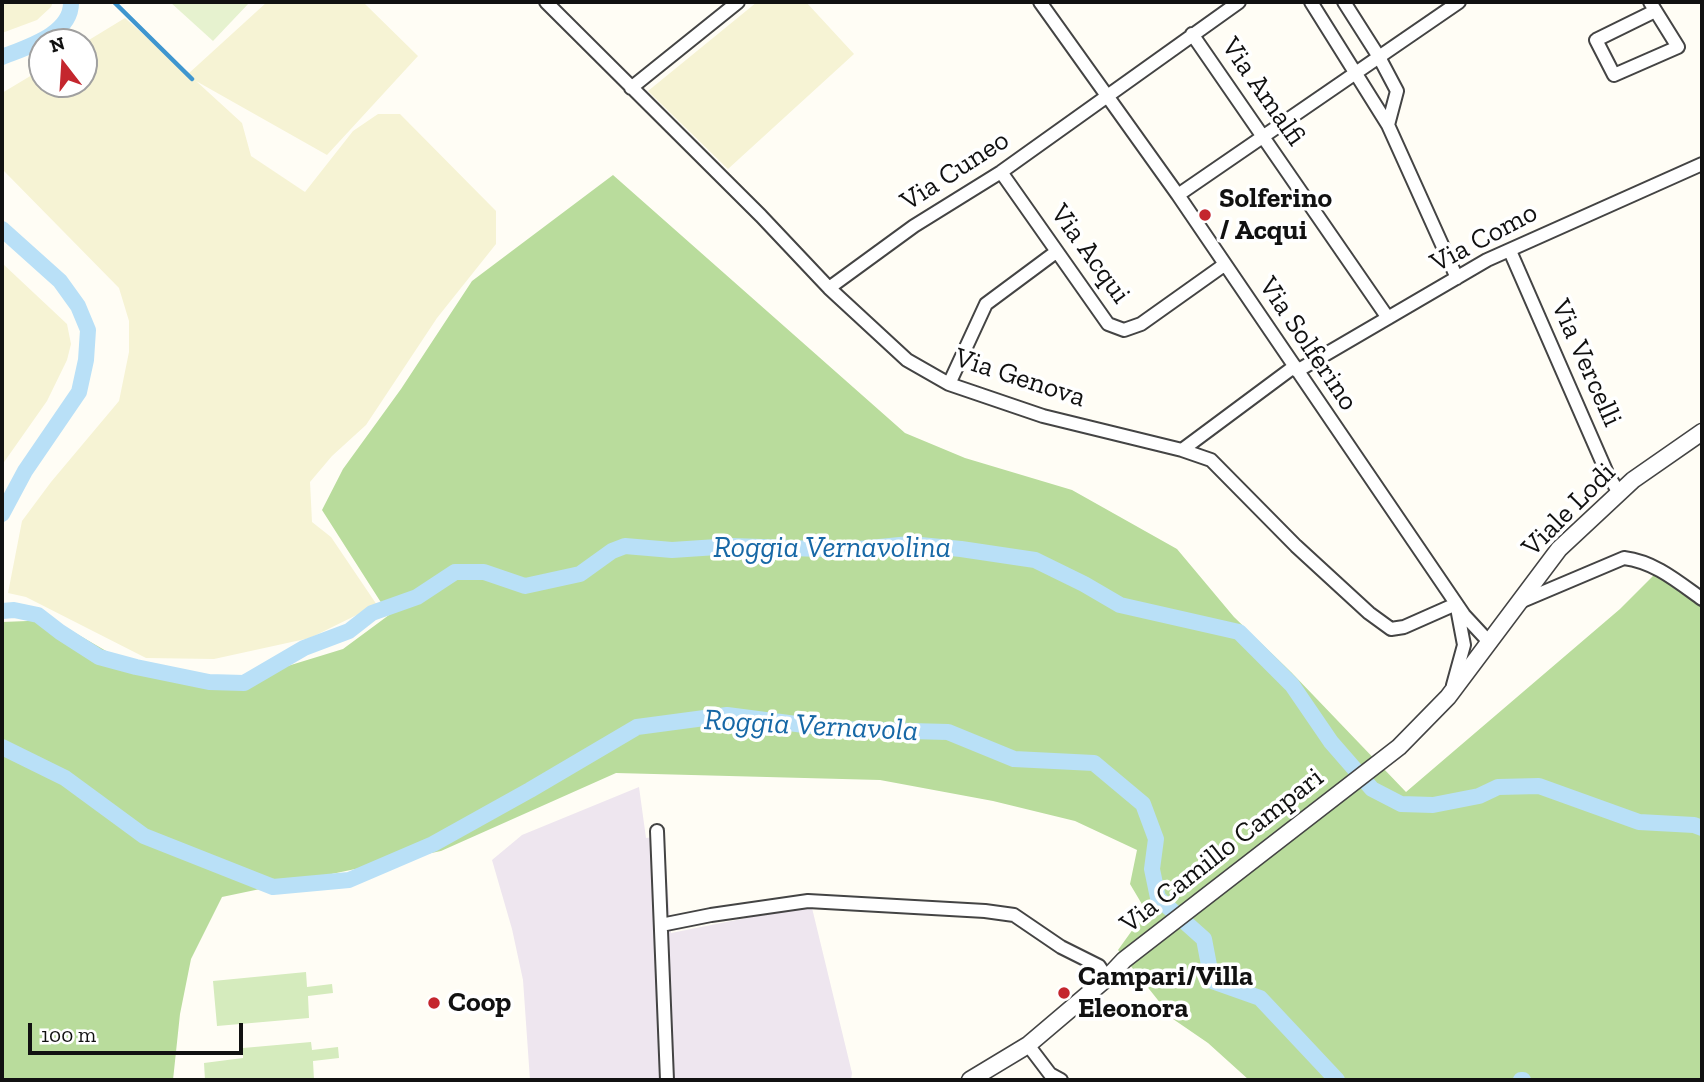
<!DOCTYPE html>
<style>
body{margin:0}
#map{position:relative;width:1704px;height:1082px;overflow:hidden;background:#fffdf5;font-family:"Zilla Slab",serif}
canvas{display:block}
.frame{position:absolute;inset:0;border:4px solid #111;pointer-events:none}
.north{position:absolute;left:28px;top:28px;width:70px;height:70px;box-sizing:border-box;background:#fff;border:2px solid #a0a0a0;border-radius:50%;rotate:343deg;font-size:19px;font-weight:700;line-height:28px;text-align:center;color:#111}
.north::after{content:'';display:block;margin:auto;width:24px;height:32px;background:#c4262e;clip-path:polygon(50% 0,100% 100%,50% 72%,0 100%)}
.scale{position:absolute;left:28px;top:1023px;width:215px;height:32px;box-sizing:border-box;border:4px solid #111;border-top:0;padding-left:9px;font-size:21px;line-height:24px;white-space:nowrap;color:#111;-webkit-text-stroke:5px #fff;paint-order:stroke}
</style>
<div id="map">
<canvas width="1704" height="1082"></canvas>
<div class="frame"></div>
<div class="north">N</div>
<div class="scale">100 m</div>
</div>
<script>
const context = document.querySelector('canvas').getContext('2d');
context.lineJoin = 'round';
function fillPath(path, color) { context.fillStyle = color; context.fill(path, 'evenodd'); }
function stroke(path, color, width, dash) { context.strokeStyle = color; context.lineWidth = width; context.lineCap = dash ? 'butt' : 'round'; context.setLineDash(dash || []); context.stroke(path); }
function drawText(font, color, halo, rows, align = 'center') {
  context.font = font + ' "Zilla Slab",serif'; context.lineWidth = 7; context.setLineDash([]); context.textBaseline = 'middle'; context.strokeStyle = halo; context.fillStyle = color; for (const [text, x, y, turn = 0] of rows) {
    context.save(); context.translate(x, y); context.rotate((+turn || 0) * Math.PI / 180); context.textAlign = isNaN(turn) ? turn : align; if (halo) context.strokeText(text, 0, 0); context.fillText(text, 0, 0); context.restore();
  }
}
fillPath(new Path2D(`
 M639,787L646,838L664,836L671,933L802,907L812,908L852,1073L851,1080H530L523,980L512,929L492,860L522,835Z`), '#eee6ef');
fillPath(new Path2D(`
 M2,2H53L51,7L37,20L2,33Z
 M267,2H363L418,56L327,155L196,81L242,123L251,156L305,192L353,131L378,114H400L496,211V244L437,318L366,425L332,456L310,482L312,522L331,537L377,605L310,638L214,659L146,658L26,597L8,593L22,521L51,482L119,401L129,352V321L119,288L2,169V93L42,69V84H84V43L125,18L188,74Z
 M757,2H806L854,54L728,169L648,91Z
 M2,263L67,324L71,344L67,360L47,401L2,465Z`), '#f6f3d4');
fillPath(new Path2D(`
 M306,972L307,987L332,984L333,993L308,996L309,1018L217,1026L213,981Z
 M311,1042L312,1050L338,1047L339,1058L313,1061L314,1080H205L204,1063L243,1058V1048Z`), '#d5ebbd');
fillPath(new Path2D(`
 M613,175L905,433L965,458L1072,490L1177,549L1234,617L1291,672L1406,792L1620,609L1657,572L1702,605V1080H1249L1208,1043L1173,1019L1118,950L1146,911L1130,884L1137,850L1075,821L993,801L880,780L616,773L441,851L222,897L191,959L180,1014L173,1080H2V622L53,620L125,662L242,680L343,649L389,615L322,510L343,469L401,389L472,281Z`), '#b9dc9c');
fillPath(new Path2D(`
 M170,2H250L213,41Z`), '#e6f2cf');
stroke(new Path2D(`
 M114,2L192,79`), '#3f96cf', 4.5);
stroke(new Path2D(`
 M2,57C27,47 72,34 71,2
 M2,229L60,281L78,306L88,330L86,360L79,392L25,471L2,514
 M2,611L14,610L38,615L60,632L99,657L136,667L209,682L244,683L304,648L349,631L372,613L417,597L455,572H484L525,586L580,574L612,551L625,546L672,550L732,546L849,550L910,544L961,549L1035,560L1084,584L1120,605L1239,632L1292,685L1331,742L1372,789L1401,804L1433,805L1479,796L1498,787L1539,786L1639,822L1694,825L1702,828
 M2,747L65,778L144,836L273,887L349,880L433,844L530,790L637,727L727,715L835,729L948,732L1014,759L1094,763L1143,804L1156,839L1152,869L1158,898L1204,939L1212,981L1260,998L1337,1080
 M1521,1080H1523`), '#b9e0f7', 16);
const minor = new Path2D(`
 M546,2L761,216L829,288L907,360L949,384L1043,416L1182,450L1211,460L1296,546L1369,613L1391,629L1404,627L1456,604
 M1040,2L1178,195L1464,615L1490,643
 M1311,2L1388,125L1457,278
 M1344,2L1379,57L1397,91L1388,125
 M1650,2L1678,47L1614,75L1596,40L1655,11
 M1192,34L1388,318
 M631,88L738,2
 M1001,172L1108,324L1124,330L1141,324L1224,265
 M1178,195L1459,2
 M1510,251L1607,473L1619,493
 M829,288L914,226L1001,172L1239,2
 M1297,371L1487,260L1702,164
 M949,384L986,304L1056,252
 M1182,450L1295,366
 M1520,602L1624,558C1655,562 1677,581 1702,599
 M1453,685L1464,645L1457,608
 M657,831L667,1080
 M661,925L711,915L808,901L985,911L1014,915L1061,947L1099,966L1107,978
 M1028,1045L1050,1074L1061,1080`);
const tertiary = new Path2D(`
 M970,1080L1028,1045L1107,978L1124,960L1399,747L1448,697L1559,549L1633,480L1702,432`);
stroke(minor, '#444', 16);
stroke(tertiary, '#444', 19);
stroke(minor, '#fff', 12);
stroke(tertiary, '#fff', 16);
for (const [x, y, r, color] of [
 [1205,215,7,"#c4262e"],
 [1064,993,7,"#c4262e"],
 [434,1003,7,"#c4262e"]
]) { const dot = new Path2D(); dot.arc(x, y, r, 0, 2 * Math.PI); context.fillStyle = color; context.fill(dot); stroke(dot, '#fff', 2.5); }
drawText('28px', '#111', '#fff', [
 ["Via Amalfi",1263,92,55],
 ["Via Cuneo",955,171,-33],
 ["Via Como",1484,238,-28],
 ["Via Acqui",1090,254,54],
 ["Via Solferino",1308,344,56],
 ["Via Vercelli",1586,363,66],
 ["Via Genova",1020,378,18],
 ["Viale Lodi",1569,510,-45],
 ["Via Camillo Campari",1222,851,-38]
]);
drawText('bold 28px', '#111', '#fff', [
 ["Solferino",1219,199],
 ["/ Acqui",1219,231],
 ["Campari/Villa",1078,977],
 ["Eleonora",1078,1009],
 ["Coop",448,1003]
], 'left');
drawText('italic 30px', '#1768a6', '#fff', [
 ["Roggia Vernavolina",832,548],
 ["Roggia Vernavola",811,726,3]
]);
</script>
